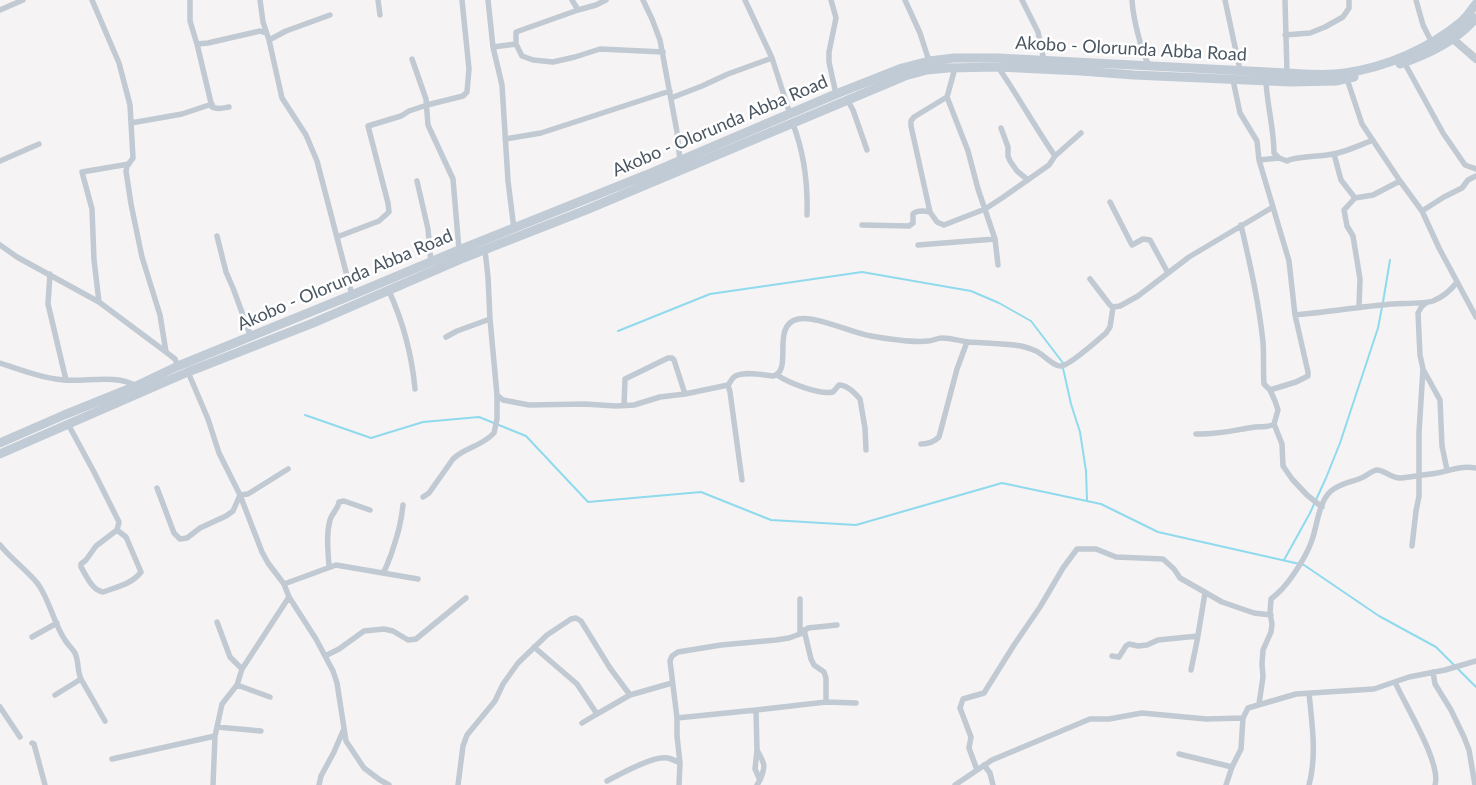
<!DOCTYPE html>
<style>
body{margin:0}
canvas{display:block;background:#f5f3f3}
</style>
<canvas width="1476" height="785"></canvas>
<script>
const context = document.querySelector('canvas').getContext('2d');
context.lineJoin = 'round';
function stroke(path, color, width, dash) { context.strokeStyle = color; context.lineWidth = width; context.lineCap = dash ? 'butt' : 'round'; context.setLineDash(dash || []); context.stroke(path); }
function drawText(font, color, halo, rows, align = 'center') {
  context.font = font + ' Lato,sans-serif'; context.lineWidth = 5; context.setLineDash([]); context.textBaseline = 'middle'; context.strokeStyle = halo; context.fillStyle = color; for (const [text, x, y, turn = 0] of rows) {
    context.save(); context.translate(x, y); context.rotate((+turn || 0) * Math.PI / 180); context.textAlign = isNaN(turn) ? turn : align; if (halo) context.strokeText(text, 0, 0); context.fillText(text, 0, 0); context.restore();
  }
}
stroke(new Path2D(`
 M1383,302L1390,260
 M618,331L710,294L862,272L971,291L999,303L1031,321L1063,363
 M1063,368L1071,404L1080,432L1086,471L1087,500
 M305,415L371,438L423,422L479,417L526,436L588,502L701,492L771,520L856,525L1002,483L1101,504L1158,532L1304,565L1379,616L1436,647L1476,687
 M1284,560L1310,513L1326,478L1340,443L1378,328L1382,307`), '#90daee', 2);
stroke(new Path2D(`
 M92,0L119,63L130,105L133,158L127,166L126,171L131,204L142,257L160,315L166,352
 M190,0V21L197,44L212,107C218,110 223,108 229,107
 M260,0L263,22L269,40L282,98L306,135L317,161L352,295
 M378,0L380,15
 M488,0L493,47L502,85L508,181L514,229
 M572,0L578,10
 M606,0L596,5L578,10L516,32V44L522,56L533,60L553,62L575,57L600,49L663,52
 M643,0L652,19L660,40L677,132L680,161
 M745,0L772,58L790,114
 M831,0L836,18L829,52V62L836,94
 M905,0L920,33L929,61
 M1022,0L1038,32L1044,61
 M1132,0C1133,18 1141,50 1149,66
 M1225,0L1240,70
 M1285,0L1287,73
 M1416,0L1423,25L1432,43
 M0,10L23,0
 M1285,35L1310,33L1325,27L1343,17L1349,8V0
 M269,40L286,31L330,15
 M197,44L208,43L260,31L266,33
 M493,47L516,44
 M412,59L426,99L428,125L453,179L459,250
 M1404,62L1443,133L1465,165L1476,169
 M998,67C1018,96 1035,127 1055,156
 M955,68L947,97L968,151L978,189L995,239L998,265
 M1347,79L1362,124L1400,181L1422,211L1439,248L1476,317
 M1233,80L1240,113L1257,141L1259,160L1289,261L1295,315L1308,372V376L1296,382L1270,390
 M1266,81C1267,106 1274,128 1274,153L1279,158L1287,161C1296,156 1320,157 1333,154C1346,152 1360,145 1373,140
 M671,98L702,86L728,74L772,58
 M848,101L853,110L867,150
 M131,123L182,114L212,104
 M793,124C804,153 808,184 807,215
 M1001,128L1008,147V156L1010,161L1017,171L1028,180
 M505,139L541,133L670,91
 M1334,154L1341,180L1355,198
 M1259,160L1279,158
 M0,161L39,144
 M417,181L428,229L431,263
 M1110,202L1132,245L1143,239L1150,240L1168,273
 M1422,211L1444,197L1462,188L1468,180L1476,176
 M930,212L911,126V121L914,117L947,97
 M862,225L909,226L913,223V214C917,210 925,211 930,212L937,222L944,225L985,209L1002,198L1049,165L1055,156L1081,133
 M1241,225C1250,264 1259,303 1263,342C1264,356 1263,370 1264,384L1270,390L1275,401L1278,410L1274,424L1282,444L1283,466L1292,479L1307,495L1322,507
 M217,236L226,272L233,288L251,337
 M337,237L379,221L389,212L388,203L368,126L401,116L409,111L427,105L463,96L467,92L469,69L462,0
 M0,245L17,257L99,302L166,352L175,359L178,366
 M918,245L995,239
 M485,250L488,277L490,319L497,395L503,400L529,405L584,404L616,406L634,405L660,397L685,394L728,385C730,383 731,380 733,378C740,370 763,375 773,376C794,371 770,325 798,319C815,315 852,333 871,336C888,339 911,343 928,341C933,341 937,338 942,338C951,338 960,341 969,342C986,343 1004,343 1021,346C1026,347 1031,349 1036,351C1043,354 1054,367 1061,366C1069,366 1099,339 1106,333L1110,327L1113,307
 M50,274L48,304L66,380
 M1090,279L1110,305L1113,307L1120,306L1138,296L1189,257L1273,207
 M389,291C403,322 412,356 415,389
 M99,302L94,260L92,209L82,172L129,164
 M1359,307L1360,279L1353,236L1347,226L1344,210L1355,198L1373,195L1400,181
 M1295,315C1327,312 1359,307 1391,304C1402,303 1424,304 1433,301C1443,297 1451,290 1457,282
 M446,337L457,331L490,319
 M0,363C21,370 42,378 64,380C87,382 116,374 136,386
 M1424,371L1440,400L1442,446L1447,470
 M188,372L208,419L219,453L240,495L262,552L268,563L284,584L289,597L316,639L333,671L337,683L346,741L364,768L380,780L389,785
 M777,375C789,383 819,395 833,392L839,385C847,385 855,393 860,399L865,428L866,450
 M728,385L730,392L742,480
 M624,406L625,379L668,358H672L674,360L685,394
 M68,424L94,472L119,522L117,530L96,546L86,560L81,564V567C87,577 92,590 103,592C117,587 132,584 141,572L126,537L117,530
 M1196,434C1217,435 1235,430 1255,427C1262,426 1268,428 1274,424
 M921,444C928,444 934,442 939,437L957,369L967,342
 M157,488L174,533L180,539L187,538L200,528L226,516L233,511L240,495L248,494L288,469
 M423,497L429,493L453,459C465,447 481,447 494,433L497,419V395
 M0,545C11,559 27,570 38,584C50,601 54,624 65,640C68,645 72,648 75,653C79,661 77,671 81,679L55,695
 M1412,546L1416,511L1419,496V432L1423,369L1420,355L1418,313L1422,306L1426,303
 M329,566C328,551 326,535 330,520C332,513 338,509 339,502L344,501L370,510
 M383,573C387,567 388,561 391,555C397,536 401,525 403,505
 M284,584L336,565L418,579
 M217,622L230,657L242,669
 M804,630L811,659L814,665L824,672L826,678V702
 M800,634V599
 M32,637L57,623
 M534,647L577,684L597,714L582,723
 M325,656L339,649L364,631L384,629L393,631L408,640L416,639L466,598
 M1112,656L1119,657L1126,646L1129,644L1138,646L1147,645L1158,640L1198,636
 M1191,670L1197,641L1205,593
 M1433,672L1435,684L1451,710L1464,737L1469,750L1475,785
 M81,679L105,721
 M1395,682C1405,705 1442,764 1435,785
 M237,685L270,697
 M1309,693C1312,724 1317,755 1309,785
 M1259,704L1263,677L1262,664L1263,650L1271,632L1272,624L1270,613L1271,599C1275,596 1279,592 1282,589C1293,577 1307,555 1312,540C1317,526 1319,501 1331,491C1339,484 1350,482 1359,479C1365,477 1370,472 1376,470C1384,469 1391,479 1401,478C1411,477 1421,475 1431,474C1448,472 1458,465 1476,468
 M0,707L20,737
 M756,710L826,702L856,703
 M597,714L630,695L672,683
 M677,718L756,710L757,750L755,769L760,780L757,785
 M217,727L261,731
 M32,743L34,744L45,785
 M757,750C765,764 766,766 760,780
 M1179,754L1232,767
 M112,759L215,736
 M984,765L990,773L993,785
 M977,770L969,748L971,737L960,708L963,699L984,693L1014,645L1040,607L1063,568L1077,549H1096L1116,557L1163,559L1174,569L1180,578L1222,602L1254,613L1271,615
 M607,781C620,774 654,755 668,758C672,759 676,761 680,763
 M213,785L215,736L222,704L237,685L242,669L289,597
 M319,785L321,776L334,752L343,731
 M458,785L463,746L467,735L495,701L503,684L518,663L547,635L571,619L576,618L581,621L610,668L630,695
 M679,785L680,763L677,736V718L670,661L672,656L678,652L721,645L776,640L789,638L800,634L808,628L837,625
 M955,785L992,760L1090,719H1109L1142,713L1206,719L1243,718
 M1226,785L1232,767L1241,749L1243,718L1248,708L1296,694L1374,689L1409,677L1445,670L1476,661`), '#c1cad2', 5.5);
stroke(new Path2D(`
 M1453,39L1476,59`), '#c1cad2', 8);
stroke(new Path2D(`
 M1400,64C1429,54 1456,41 1476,18
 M0,443L64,415L136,386L178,366L352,295L459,250L651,173L836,94L902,68L929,61L954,58H998L1287,73C1306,74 1326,76 1345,73C1387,67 1428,49 1461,22C1467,17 1471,10 1476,4
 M0,454L188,372L313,323L461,259L586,210L905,76L927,70L948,68L998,67L1081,71L1134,75L1291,82L1336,81L1354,77`), '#c1cbd6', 9);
drawText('18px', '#4a5661', '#fff', [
 ["Akobo - Olorunda Abba Road",1131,49,3],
 ["Akobo - Olorunda Abba Road",720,126,-23],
 ["Akobo - Olorunda Abba Road",345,280,-23]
]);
</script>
